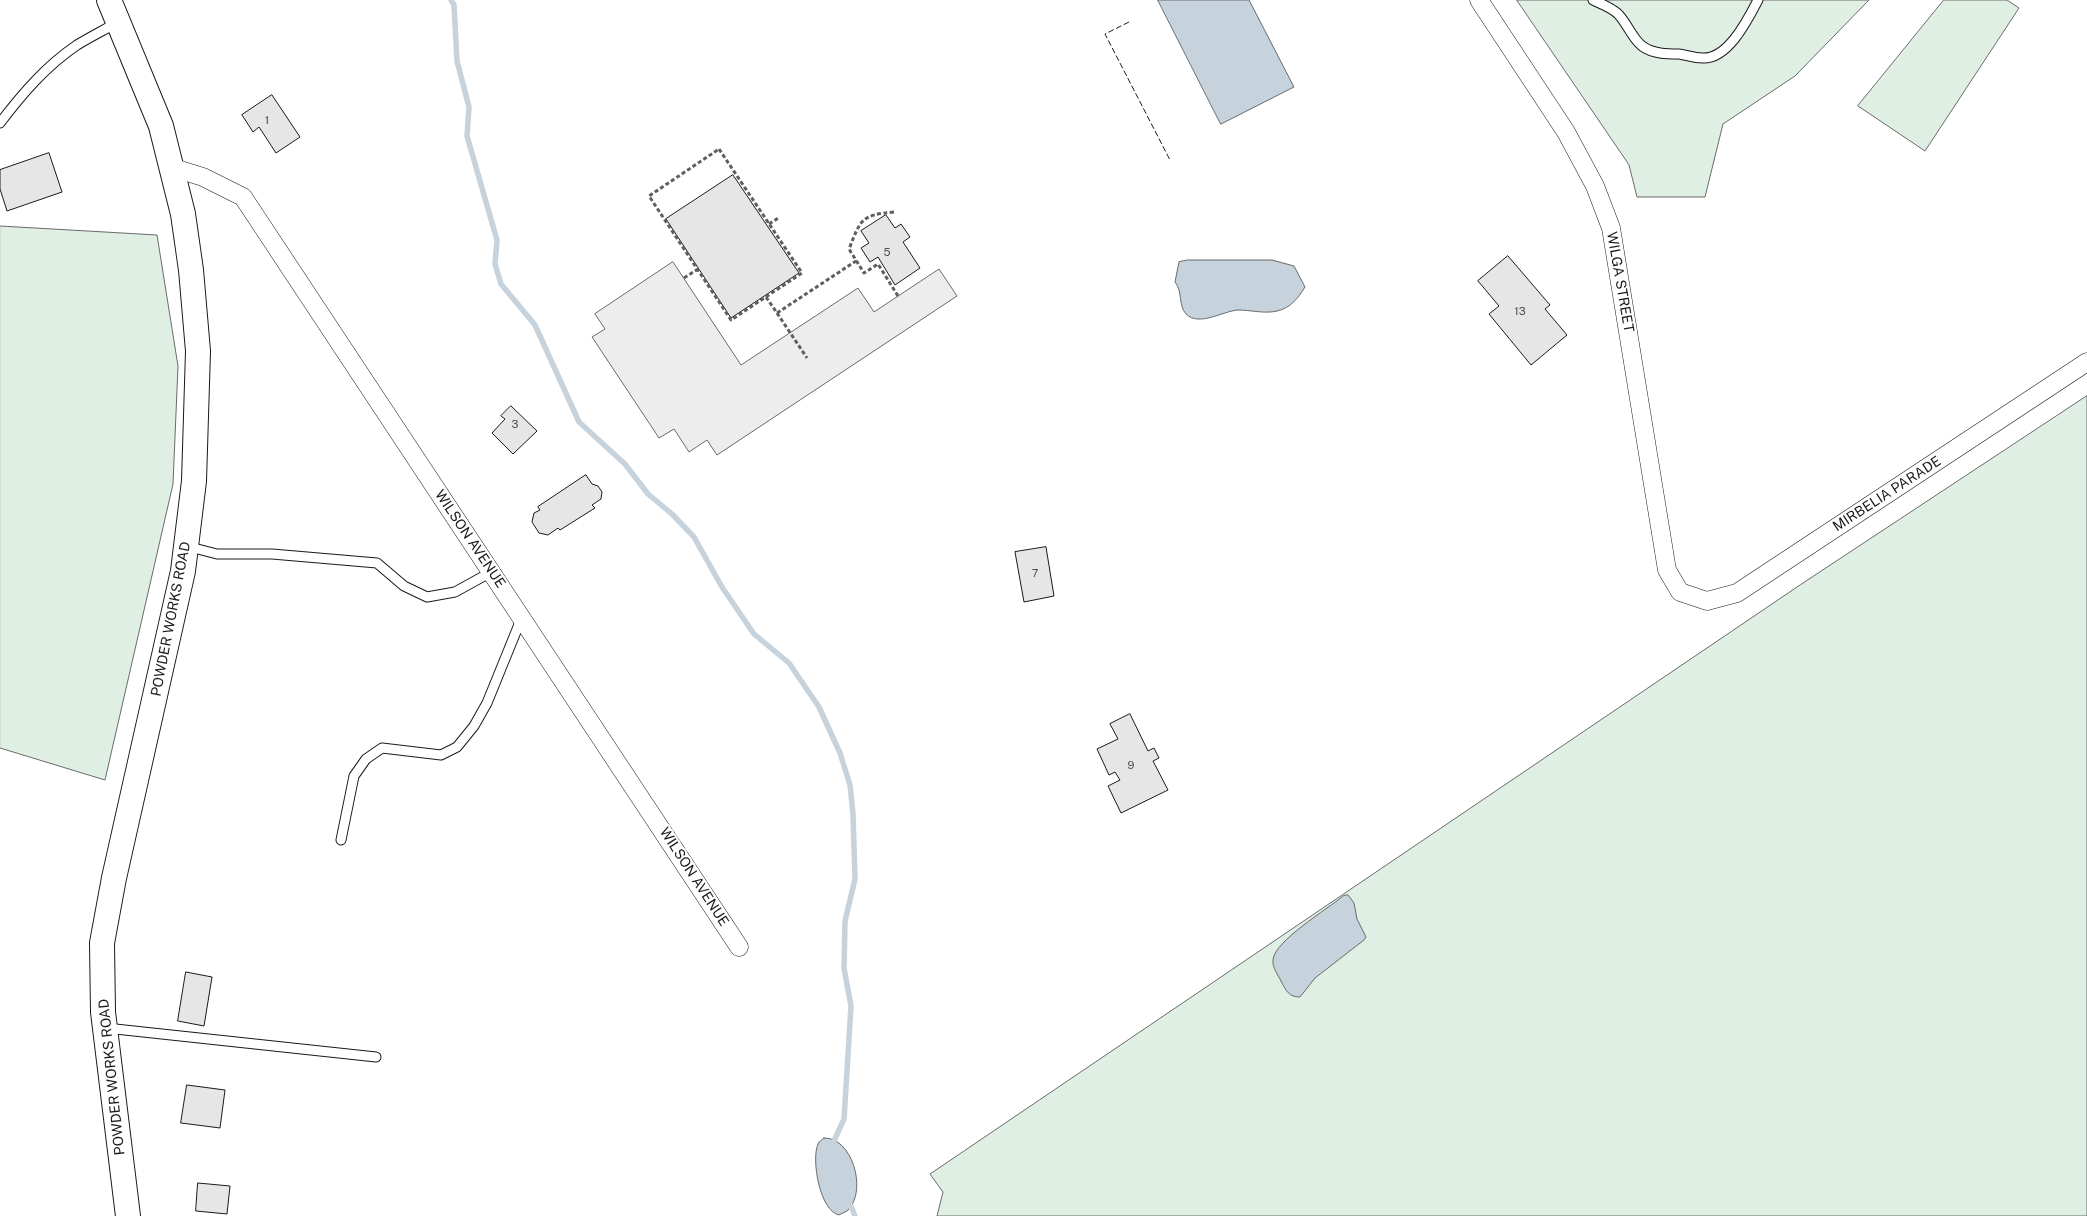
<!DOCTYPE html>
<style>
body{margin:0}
canvas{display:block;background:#fff}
</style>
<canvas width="2087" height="1216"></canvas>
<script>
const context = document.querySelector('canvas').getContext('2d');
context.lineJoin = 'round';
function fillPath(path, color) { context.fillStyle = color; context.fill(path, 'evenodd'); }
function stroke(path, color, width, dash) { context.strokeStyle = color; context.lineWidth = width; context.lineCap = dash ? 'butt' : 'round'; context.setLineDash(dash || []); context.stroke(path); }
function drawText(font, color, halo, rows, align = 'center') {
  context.font = font + ' "Public Sans",sans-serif'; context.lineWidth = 4; context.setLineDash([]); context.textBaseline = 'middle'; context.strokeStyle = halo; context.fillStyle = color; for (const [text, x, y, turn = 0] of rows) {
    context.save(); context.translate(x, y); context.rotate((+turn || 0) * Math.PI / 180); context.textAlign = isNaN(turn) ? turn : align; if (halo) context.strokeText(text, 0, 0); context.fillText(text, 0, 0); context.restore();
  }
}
const green = new Path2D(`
 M1517,0H1869L1795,76L1723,124L1705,197H1637L1629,165Z
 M1944,0H2007L2019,8L1925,151L1858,106Z
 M0,226L157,235L178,366L173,484L105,780L0,748Z
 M2087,396V1216H937L943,1192L930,1174L1800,585Z`);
fillPath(green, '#e0efe3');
stroke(green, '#6a6a6a', 1);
const parking = new Path2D(`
 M673,262L741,365L858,288L874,312L939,269L957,296L717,455L707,440L689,452L674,429L659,438L592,337L605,329L595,314Z`);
fillPath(parking, '#ededed');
stroke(parking, '#6a6a6a', 1);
const water = new Path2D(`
 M1158,0H1249L1294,87L1221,124Z
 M1188,260H1272L1294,266L1305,287C1298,298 1291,308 1277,311C1265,314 1250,310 1238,310C1223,311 1199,327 1186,314C1178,305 1183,292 1175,282L1179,262Z
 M1348,895L1354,903L1357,919L1366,937L1364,940L1315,978L1300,997C1289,997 1286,991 1281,981C1278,975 1272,967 1273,960C1274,941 1328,909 1343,896Z
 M824,1138C852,1137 867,1189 849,1209C847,1212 842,1213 839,1215C820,1211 811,1160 818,1144C819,1141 822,1140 824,1138Z`);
fillPath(water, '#c6d2dc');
stroke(water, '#6a6a6a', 1);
stroke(new Path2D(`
 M451,0L454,5L457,61L469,107L467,136L497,240L495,264L501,284L535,325L579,422L625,464L648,494L672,514L694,537L722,587L754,634L789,663L819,707L840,753L850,785L853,814L855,879L845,921L844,968L851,1006L844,1119L834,1141
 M851,1206L855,1216`), '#c6d2dc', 5.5);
const building = new Path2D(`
 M272,95L300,137L276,153L259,127L253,132L242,115Z
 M49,153L62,192L7,211L0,189V170Z
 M733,175L799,273L731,318L666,219Z
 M886,215L895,228L901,224L910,237L903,242L920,268L895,285L878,257L870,262L861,248L869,243L861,231Z
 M1508,256L1550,305L1545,309L1567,335L1531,365L1489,314L1499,306L1478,281Z
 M511,406L537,431L513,454L492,433L505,419L501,416Z
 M586,475L592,484L598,486L602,492L601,499L592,505L595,508L560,530L558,528L548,535L539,533L532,522L534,513L540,510L538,507Z
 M1046,547L1054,596L1024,602L1015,552Z
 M1130,714L1148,751L1154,748L1159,758L1153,761L1168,790L1121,813L1108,786L1120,780L1115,772L1109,775L1097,749L1118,739L1110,724Z
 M186,972L212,977L204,1026L178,1021Z
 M187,1085L225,1090L220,1128L181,1123Z
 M198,1183L230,1186L227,1214L196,1211Z`);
fillPath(building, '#e6e6e6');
stroke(building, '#1a1a1a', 1);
const lane = new Path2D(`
 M1593,0C1601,4 1613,8 1619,15C1628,25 1632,38 1642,46C1653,54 1667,54 1679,54C1687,55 1694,58 1702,58C1728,60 1748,19 1758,0
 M0,123C22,94 46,66 77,45C90,37 104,30 118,22
 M186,546L217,554H272L377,563L404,586L427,597L455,592L484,576L494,575
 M341,840L354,776L366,759L382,748L441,755L457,747L474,726L487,703L522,617
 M106,1028L376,1057`);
const street = new Path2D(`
 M1479,0L1566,132L1595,186L1611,228L1667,570L1680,592L1707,601L1737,593L2087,362
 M171,167L203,177L243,197L739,947`);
const secondary = new Path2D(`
 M109,0L161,126L183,214L191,270L198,351L194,481L183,571L114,878L102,943L103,1012L128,1216`);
stroke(lane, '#1a1a1a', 11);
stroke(street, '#1a1a1a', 19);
stroke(secondary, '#1a1a1a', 26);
stroke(new Path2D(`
 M719,149L802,273L731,320L649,196Z
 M894,212C861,215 861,219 849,249L864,273L878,264L898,296
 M769,224L780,217
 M684,278L698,269
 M766,297L777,313L856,261
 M777,313L807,358`), '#5f5f5f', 3, [4, 2.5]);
stroke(lane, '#fff', 9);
stroke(street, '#fff', 18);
stroke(secondary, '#fff', 24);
stroke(new Path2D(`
 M1129,22L1105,34L1170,160`), '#1a1a1a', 1, [6, 2.5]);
drawText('11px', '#4d4d4d', null, [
 ["1",267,121],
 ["5",887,253],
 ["13",1520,312],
 ["3",515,425],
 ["7",1035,574],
 ["9",1131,766]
]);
drawText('14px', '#1a1a1a', '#fff', [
 ["WILGA STREET",1620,282,80],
 ["MIRBELIA PARADE",1887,494,-33],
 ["WILSON AVENUE",470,539,56],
 ["POWDER WORKS ROAD",171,619,-79],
 ["WILSON AVENUE",694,877,57],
 ["POWDER WORKS ROAD",112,1077,-96]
]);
</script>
